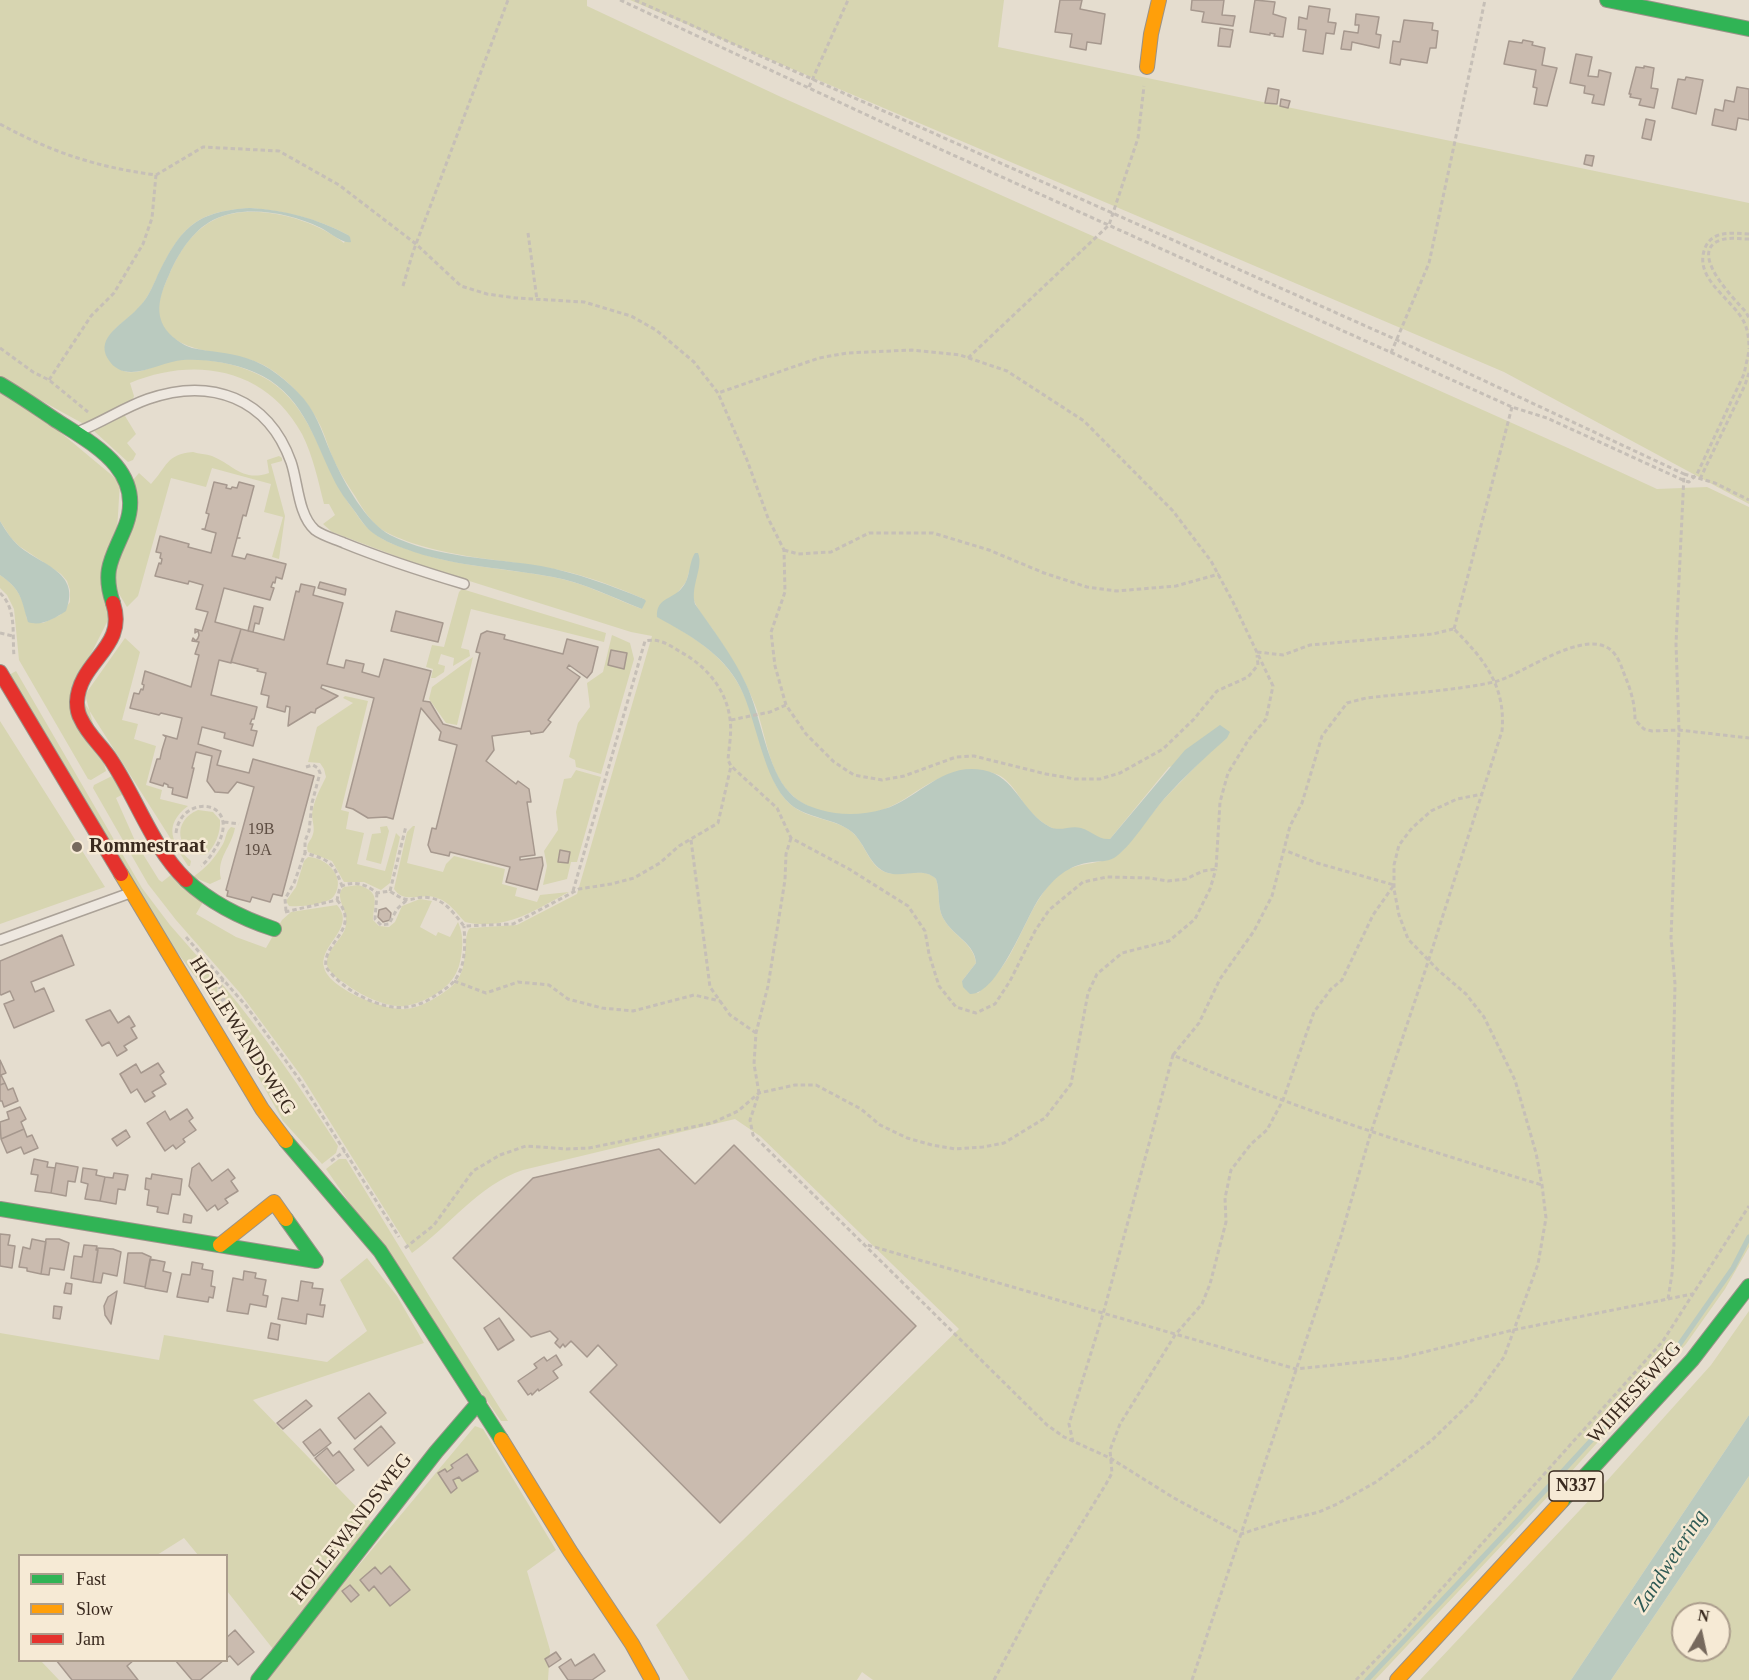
<!DOCTYPE html>
<style>
body{margin:0}
#map{position:relative;width:1749px;height:1680px;overflow:hidden;background:#e5ddcf;font-family:Georgia,serif}
canvas{display:block}
.legend{position:absolute;left:18px;top:1554px;width:210px;height:108px;box-sizing:border-box;background:#f6ead5;border:2px solid #ab9d8c;margin:0;padding:8px 10px;list-style:none;font-size:18px;color:#3a2a1f}
.legend li{display:flex;align-items:center;gap:12px;height:30px}
.legend b{width:30px;border:2px solid #ab9d8c}
.north{position:absolute;left:1671px;top:1602px;width:60px;height:60px;box-sizing:border-box;background:#f6ead5;border:2px solid #ab9d8c;border-radius:50%;rotate:9deg;font-size:16px;font-weight:700;line-height:24px;text-align:center;color:#3a2a1f}
.north::after{content:'';display:block;margin:auto;width:21px;height:27px;background:#76695d;clip-path:polygon(50% 0,100% 100%,50% 72%,0 100%)}
</style>
<div id="map">
<canvas width="1749" height="1680"></canvas>
<ul class="legend">
<li><b style="height:8px;background:#30b455"></b>Fast</li>
<li><b style="height:8px;background:#ff9f0a"></b>Slow</li>
<li><b style="height:8px;background:#e5322d"></b>Jam</li>
</ul>
<div class="north">N</div>
</div>
<script>
const context = document.querySelector('canvas').getContext('2d');
context.lineJoin = 'round';
function fillPath(path, color) { context.fillStyle = color; context.fill(path, 'evenodd'); }
function stroke(path, color, width, dash) { context.strokeStyle = color; context.lineWidth = width; context.lineCap = dash ? 'butt' : 'round'; context.setLineDash(dash || []); context.stroke(path); }
function drawText(font, color, halo, rows, align = 'center') {
  context.font = font + ' Georgia,serif'; context.lineWidth = 5; context.setLineDash([]); context.textBaseline = 'middle'; context.strokeStyle = halo; context.fillStyle = color; for (const [text, x, y, turn = 0] of rows) {
    context.save(); context.translate(x, y); context.rotate((+turn || 0) * Math.PI / 180); context.textAlign = isNaN(turn) ? turn : align; if (halo) context.strokeText(text, 0, 0); context.fillText(text, 0, 0); context.restore();
  }
}
fillPath(new Path2D(`
 M0,0H587V6L781,97L1568,448L1657,489L1707,487L1749,507V1247L1725,1289L1686,1344L1571,1472L1375,1680H873L862,1672L857,1680H689L656,1625L959,1329L760,1136L735,1119L523,1170C478,1185 450,1226 412,1253L302,1077L240,993L176,920L148,884L93,788L94,785L112,776L127,792L116,798L136,843L159,880L162,882L172,874L203,902L196,914L236,937L266,948L282,920L291,912L337,905C357,928 319,944 324,967C328,989 386,1011 406,1009C423,1007 438,997 451,987C472,970 461,936 470,928L517,925L577,894L652,636L631,632L425,567L332,532L323,524L335,515L329,504H324C318,480 313,456 302,434C266,368 195,356 130,383L134,396L133,399C117,408 100,421 82,423L0,378ZM250,208C285,211 316,218 348,235L344,243C313,218 249,200 212,221C190,233 178,254 168,277C162,291 154,309 162,324C179,359 237,348 267,367C290,381 309,402 321,427C326,438 329,450 334,461C340,473 347,484 355,496C361,506 367,516 376,525C386,534 399,538 412,543C460,559 510,560 559,570C588,576 616,587 644,599L642,609C612,598 585,583 553,577C505,568 457,567 410,550C398,546 385,542 374,533C365,527 359,518 353,509C319,464 313,398 255,373C231,362 197,356 171,361C156,364 142,374 127,372C115,369 111,361 105,351C107,329 125,323 138,309C149,297 154,283 161,269C183,224 200,211 250,208ZM689,572C692,582 691,594 695,603C700,614 709,623 715,633C730,656 745,679 755,705C766,733 768,771 790,793C809,814 849,819 876,812C913,802 932,769 975,772C980,772 987,771 993,773C1009,777 1018,795 1027,808C1033,815 1043,824 1052,828C1066,833 1096,840 1110,839L1169,767L1202,760L1163,800L1122,851C1102,868 1074,859 1055,878C1033,901 1024,931 1008,958C1000,971 990,982 978,993L962,981L976,963C974,944 954,936 945,921C936,908 941,893 936,879C924,866 904,877 888,873C869,868 866,844 852,832C835,818 808,820 790,804C774,789 769,767 762,747C756,727 750,705 740,687C723,654 689,634 658,617L686,582Z
 M630,0H1004L998,47L1749,203V504L1504,372Z
 M0,390L36,412L120,482L112,612L80,676L106,771L91,780L88,779L19,660L14,609L7,595L0,588V575C17,586 24,599 27,619L43,623L60,615L70,602V590L67,581L61,574L19,546L11,538L0,521Z
 M123,415L125,416L136,434L127,443L136,454L133,460L128,462L94,431Z
 M193,452C199,454 206,454 212,456C234,465 242,482 269,473L267,460L279,456L282,458V461L271,464L285,516L279,559L272,557L283,517L264,512L271,484L212,468L206,487L171,478L138,596L127,607L113,584L133,480L139,473L151,484C167,467 166,454 193,452Z
 M462,589L606,633L604,642L471,609L461,648L469,650L470,656L453,666L454,658L441,654L438,664L445,666L444,672L435,678H431L433,669L426,667L432,645L444,647L459,592Z
 M612,635L630,643L634,659L601,774L576,767L575,760L569,757L578,723L590,707L587,683L603,672Z
 M125,638L140,652L122,720L138,724L134,739L156,746L146,785L162,790L160,799L188,806C163,825 171,844 191,861L190,866H188L82,699Z
 M473,657L457,725L446,723L429,699L432,687Z
 M16,671L142,888L170,925L219,981L217,991L222,998L215,1003L165,936L9,675Z
 M345,696L368,701L341,810L349,812L346,829L364,833L357,864L385,871L396,833L400,837L390,883L381,890L364,882H344L332,861L308,852C305,843 311,842 313,834C315,828 312,820 312,814C314,800 320,789 326,777L324,769L320,763L308,762L317,727L353,703L343,698Z
 M0,721L105,887L0,924Z
 M576,770L601,777L577,862H571L567,879L543,885L547,866L544,851L558,830L556,812L564,779L571,778Z
 M198,810L213,812L220,820C221,832 215,848 205,855C176,853 171,821 198,810Z
 M387,826L389,831L381,864L366,860L372,834L381,833L380,827Z
 M413,826H415L407,863L443,872L446,864L454,856L505,869L502,884L517,888L515,896L537,902L540,895L569,892C535,910 506,931 465,922C456,913 450,902 437,898C421,892 405,905 394,889L407,832Z
 M231,827L235,828C231,848 216,858 221,879L210,884L193,877C206,868 215,858 223,844C226,838 226,831 231,827Z
 M308,857C326,857 347,877 334,896C328,905 298,907 289,906L286,901L296,887L304,861Z
 M358,885C381,892 374,901 373,920L379,926L389,927L395,922L402,906L420,899L432,901L420,927L436,936L438,932L450,937L458,922C462,931 463,940 462,949C461,957 460,965 457,971C450,989 424,1003 405,1006C387,1008 360,995 346,984C339,980 329,973 327,965C325,952 341,940 345,929C351,913 332,896 344,887Z
 M222,984C265,1035 302,1090 338,1146L336,1153L322,1164L283,1121L232,1030L236,1027L232,1021L237,1017L220,991Z
 M339,1159H346L428,1294L508,1421H501L326,1169Z
 M367,1258L397,1296L424,1343L253,1400L371,1522L273,1649L227,1591L226,1556L198,1555L184,1538L157,1555L20,1556V1660L41,1661L59,1680H0V1333L159,1360L164,1335L327,1362L367,1331L340,1280Z
 M1749,1311V1415L1571,1680H1420L1595,1494L1711,1365Z
 M475,1426L483,1429L556,1550L527,1571L550,1650L548,1680H263Z
 M1749,1476V1680H1611ZM1683,1614H1719V1650H1683Z`), '#d7d5b1');
fillPath(new Path2D(`
 M250,208C285,210 316,218 348,235L350,237L351,242C341,244 329,231 319,227C290,213 244,204 213,220C192,231 178,254 169,275C159,297 152,319 173,337C178,341 185,346 192,348C210,352 228,352 246,358C269,365 288,381 304,399C319,417 324,439 334,460C345,484 366,522 390,535C435,558 493,558 541,566C577,573 610,585 644,599L646,601L642,609C612,597 584,583 553,577C506,568 460,567 414,552C400,547 385,542 373,533C366,528 361,520 356,513C347,501 339,491 333,478C313,437 302,392 254,372C232,363 207,359 183,360C160,361 125,387 108,359C94,337 126,322 137,309C146,301 151,290 156,279C179,230 194,211 250,208Z
 M0,521C6,531 11,539 20,547C44,566 81,573 66,611C55,618 41,627 28,622C21,599 22,590 0,575Z
 M695,553H698C704,567 690,586 695,604C713,630 733,656 746,684C761,715 767,770 790,793C798,802 810,807 821,810C841,816 864,815 884,809C918,799 942,762 983,770C1016,776 1022,813 1050,827C1061,832 1070,825 1081,828C1092,831 1098,840 1110,839L1185,750L1220,725L1230,732L1227,738C1205,757 1184,777 1164,799C1150,815 1131,847 1114,858C1106,862 1100,861 1092,862C1068,865 1054,878 1040,897C1026,917 998,995 970,994L963,987L962,981L976,963C975,944 954,936 945,921C936,908 941,893 936,879C923,866 904,878 888,873C869,867 866,844 852,832C835,818 808,819 790,804C763,780 757,720 740,687C723,653 689,635 657,617C656,598 671,600 681,589C691,579 688,564 695,553Z
 M1749,1415V1476L1611,1680H1571Z`), '#bacabf');
stroke(new Path2D(`
 M1367,1680L1516,1522L1679,1345L1733,1268L1749,1237`), '#bacabf', 5);
const building = new Path2D(`
 M1060,0H1082L1080,9L1105,14L1101,44L1087,42L1086,50L1070,47L1072,34L1055,32Z
 M1192,0H1224L1222,15L1235,16L1233,26L1202,22L1204,12L1191,10Z
 M1255,0L1275,2L1273,14L1286,18L1283,37L1274,36L1275,34L1270,33V35L1250,32Z
 M1309,6L1330,9L1328,22L1336,23L1334,34L1326,33L1323,54L1303,51L1306,30L1298,29L1299,17L1307,19Z
 M1356,14L1379,17L1376,34L1381,35L1379,48L1352,42L1351,50L1341,49L1344,31L1358,33L1359,25H1355Z
 M1404,20L1433,23L1432,30L1438,31L1436,48H1430L1427,63L1401,59L1400,65L1390,63L1393,41L1400,42Z
 M1220,28L1233,30L1230,47L1218,46Z
 M1523,40L1533,42L1532,45L1545,48L1542,65L1557,68L1547,106L1534,104L1537,88L1533,87L1536,70L1504,64L1509,41L1522,43Z
 M1576,54L1592,57L1588,76L1598,77L1599,70L1611,73L1604,105L1592,103L1594,95L1584,93L1585,86L1570,83Z
 M1644,66L1654,68L1651,88L1658,89L1654,108L1639,105L1641,99L1630,97L1631,94H1629L1636,67L1644,68Z
 M1686,77L1703,80L1696,114L1672,108L1678,79L1685,80Z
 M1737,87L1749,89V120L1738,118L1736,130L1712,125L1715,109L1723,111L1725,100L1734,102Z
 M1268,88L1279,90L1277,104L1265,103Z
 M1281,99L1290,101L1288,108L1280,106Z
 M1646,119L1655,121L1651,140L1642,138Z
 M1586,155L1594,156L1592,166L1584,164Z
 M214,482L227,485L226,488L231,489L232,487L237,488L239,482L254,486L246,516L243,515L237,538H240H237L232,556L245,559L247,554L286,564L282,579L276,577L275,583L273,582L271,587L274,588L270,600L224,588L215,622L241,629L231,663L219,660L211,695L257,707L254,719H252L250,724H253L251,730L257,731L253,746L224,738L225,733L202,727L198,744L221,751L217,765L249,773L253,759L314,776L282,896L273,894L270,902L252,897L250,902L227,896L228,891L226,890L254,787L237,782L228,793L215,792L207,781L212,756L196,752L192,768H194L187,798L172,794L173,788L168,787V785L164,783L163,786L150,782L157,759H160L162,750L166,737L163,735L177,739L182,718L161,713L159,715L130,708L134,693L139,694L141,689L143,690L144,685L142,684L145,671L191,687L199,655L195,654L199,642L192,641L193,638L196,641L198,638L199,635L198,631L195,633V629L202,631L208,612L196,609L203,585L189,581L188,584L155,576L159,563L161,564L162,559L160,558L161,553L156,552L160,536L189,544L188,547L211,553L216,533L202,529H205L209,514L206,513Z
 M320,582L346,589L345,595L318,588Z
 M301,584L315,587L313,595L343,603L327,664L344,668L346,660L364,664L362,672L379,677L384,659L431,671L423,701L430,702L443,724L461,729L480,653L476,652L481,634L487,631L505,635L504,639L563,654L567,639L598,647L592,672L587,678L569,665L567,668L580,677L548,720L551,722L543,732L531,734L530,731L492,736L494,750L486,761L516,784L518,781L529,789L531,802H527L535,855L520,857V860L542,857L543,865L537,890L506,882L510,867L450,852L449,856L431,852L428,845L432,828L436,829L457,745L439,740L441,732L421,708L393,819L386,817L368,818L353,809L346,807L374,698L322,685L321,688L338,696L316,709L315,713L311,712L288,726L290,707L286,706L285,712L267,707L269,696L261,694L266,673L257,671L258,669L231,662L241,629L284,640L296,591L299,592Z
 M254,606L263,608L259,624L255,623L253,632L248,631Z
 M396,611L443,623L438,642L391,631Z
 M611,650L627,653L624,669L608,665Z
 M560,850L570,852L568,863L558,862Z
 M386,908L391,913L390,920L383,922L378,917L379,910Z
 M62,935L74,965L31,982L35,992L44,988L54,1011L14,1028L4,1004L14,1000L10,991L1,995L0,994V961Z
 M110,1010L118,1023L129,1016L135,1026L131,1028L137,1038L124,1046L127,1050L117,1056L109,1042L102,1046L86,1020Z
 M0,1060L6,1073L1,1075L5,1083L0,1085Z
 M158,1063L164,1072L160,1075L166,1084L152,1092L155,1096L145,1102L137,1089L131,1093L120,1074L136,1064L141,1073Z
 M5,1083L8,1090L13,1088L18,1101L4,1107L2,1101H0V1085Z
 M20,1107L26,1119L21,1122L24,1129L1,1139L0,1122L9,1119L7,1112Z
 M187,1109L193,1118L189,1121L196,1130L183,1139L185,1142L176,1149L173,1145L165,1151L147,1123L165,1111L170,1120Z
 M24,1129L27,1137L32,1135L38,1148L24,1154L21,1147L7,1153L1,1139Z
 M126,1130L130,1137L117,1146L112,1139Z
 M734,1145L916,1326L720,1523L590,1392L617,1365L598,1345L587,1357L571,1341L565,1347L563,1344L560,1348L555,1343L558,1339L550,1331L531,1337L453,1258L533,1178L659,1149L695,1184Z
 M34,1159L48,1162L47,1167L55,1168L51,1193L35,1191L38,1175L31,1174Z
 M56,1163L78,1167L75,1182L68,1181L66,1196L51,1193Z
 M199,1163L212,1181L228,1169L235,1178L231,1181L238,1191L225,1199L228,1203L218,1210L215,1205L207,1211L189,1186L192,1168Z
 M83,1168L97,1170L96,1175L105,1177L100,1201L85,1199L88,1184L81,1182Z
 M114,1173L128,1175L125,1190L118,1189L116,1204L100,1201L105,1177L113,1178Z
 M152,1174L182,1179L180,1195L172,1194L168,1214L157,1212L158,1207L147,1205L149,1190L145,1189L146,1178L151,1179Z
 M184,1214L192,1216L191,1223L183,1222Z
 M0,1234L10,1235L8,1245L15,1246L12,1268L0,1266Z
 M32,1239L46,1242L41,1274L27,1271V1268L19,1267L23,1247L30,1249Z
 M46,1239H59L69,1243L64,1270L50,1268L49,1275L41,1274Z
 M84,1245L97,1246L96,1250H98L93,1282L71,1278L74,1256L82,1257Z
 M98,1248L113,1249L121,1252L117,1276L103,1273L101,1283L93,1282Z
 M128,1253H142L151,1257L145,1287L124,1283Z
 M150,1259L165,1262L163,1271L171,1273L167,1292L145,1288Z
 M192,1262L203,1264L202,1269L213,1271L211,1286L215,1287L213,1298L209,1297L208,1302L177,1297L182,1274L190,1275Z
 M244,1271L256,1273L255,1278L266,1280L263,1295L268,1296L266,1307L250,1304L248,1314L227,1311L233,1278L243,1280Z
 M301,1281L313,1283L312,1288L323,1289L320,1305H325L323,1317L307,1314L306,1324L278,1319L282,1298L298,1301Z
 M66,1283L72,1284L71,1294L64,1293Z
 M117,1291L111,1324L105,1315L104,1306L108,1297Z
 M54,1306L62,1307L60,1319L53,1318Z
 M499,1318L514,1340L498,1350L484,1328Z
 M271,1323L280,1325L278,1340L268,1338Z
 M556,1355L562,1365L553,1371L558,1378L539,1391L538,1389L532,1395L531,1393L528,1395L518,1381L537,1368L534,1364L544,1357L547,1361Z
 M369,1393L386,1413L355,1439L338,1418Z
 M306,1400L312,1406L283,1429L277,1423Z
 M381,1426L395,1443L368,1466L354,1449Z
 M320,1429L331,1443L314,1456L303,1442Z
 M327,1448L333,1456L339,1451L354,1470L336,1484L315,1458Z
 M467,1454L478,1471L462,1481L459,1477L453,1480L457,1488L451,1493L438,1473L445,1469L447,1472L453,1468L451,1465Z
 M390,1566L410,1590L390,1606L374,1586L369,1591L360,1580L375,1567L381,1574Z
 M350,1585L359,1595L351,1602L342,1591Z
 M235,1630L254,1652L238,1665L230,1656L226,1658V1638Z
 M556,1652L561,1659L549,1667L545,1659Z
 M594,1654L605,1671L592,1680H568L559,1667L571,1659L575,1666Z
 M56,1660H134L127,1666L138,1680H72Z
 M175,1660H224L200,1680H192Z`);
fillPath(building, '#cabbaf');
stroke(building, '#a6988e', 1.5);
const lane = new Path2D(`
 M82,430C104,421 125,407 148,399C211,377 268,398 291,462C298,482 298,515 315,530C323,536 335,539 344,543C383,559 424,572 464,584
 M0,940L130,893`);
const fast = new Path2D(`
 M1607,0L1749,29
 M0,384C19,395 36,407 54,419C91,443 146,470 126,525C114,556 101,568 113,603
 M186,880C212,904 241,918 274,929
 M286,1141L380,1251L501,1439
 M0,1209L316,1261L286,1219
 M1562,1501L1692,1360L1749,1286
 M258,1680L436,1452L479,1402`);
const slow = new Path2D(`
 M1147,67L1151,34L1159,0
 M121,874L262,1109L286,1141
 M220,1245L274,1202L286,1219
 M501,1439L570,1551L632,1644L652,1680
 M1397,1680L1562,1501`);
const jam = new Path2D(`
 M113,603C128,648 79,660 77,702C77,708 78,714 81,719C88,735 102,746 111,760C137,799 152,847 186,880
 M0,672L121,874`);
stroke(lane, '#aba298', 12);
stroke(fast, '#9a9288', 16);
stroke(slow, '#9a9288', 16);
stroke(jam, '#9a9288', 16);
stroke(new Path2D(`
 M620,0L942,150L1512,407L1547,418L1685,481L1689,482L1697,474L1744,374L1749,351
 M635,0L1397,340L1684,474L1676,644L1679,730L1671,938L1675,984L1672,1119L1674,1245L1672,1274L1668,1299L1513,1330L1400,1358L1296,1369L864,1244
 M809,87L848,0
 M0,124C53,153 97,167 156,175L203,147L279,151L339,185L416,244L461,286L487,294L516,298L584,302L631,316L656,330L694,362L718,393L747,460L768,518L784,550L785,592L771,632L775,666L786,705L806,734L834,762L854,775L882,780L904,776L956,757L974,756L1046,774L1075,779H1100L1120,773L1163,749L1194,719L1217,691L1248,677L1258,665L1257,655
 M528,233L537,300
 M1749,234C1733,233 1712,230 1705,248C1693,279 1732,298 1744,322C1748,330 1749,339 1749,349
 M1749,239C1740,239 1729,237 1721,240C1686,251 1735,300 1746,312L1749,318
 M403,286L413,252L508,0
 M0,348L33,372L49,380L88,412
 M1391,353L1429,263L1485,0
 M968,358L1109,225L1138,138L1144,86
 M49,380L91,316L114,293L143,244L152,218L156,175
 M1684,474L1715,483L1749,500
 M1700,479L1745,385L1749,373
 M784,550L798,554L831,552L869,533H933L989,550L1044,573L1087,587L1117,591L1176,586L1219,574
 M0,593C17,609 12,634 14,656
 M1454,629L1512,407
 M0,633L13,636
 M1257,652L1283,655L1310,645L1433,634L1453,629
 M731,720L770,712L786,705
 M306,767L313,765L318,768L320,773L312,803L309,831L305,841V853C330,860 333,862 342,886
 M224,822L239,824
 M176,833C181,793 241,799 218,844C213,852 209,860 201,866
 M791,838L786,854L785,880L768,986L756,1033L754,1064L759,1093L750,1120L753,1135L1047,1425L1064,1437L1110,1458L1174,1498L1241,1534L1278,1522L1319,1512L1337,1504L1376,1482L1431,1441L1472,1401L1504,1357L1538,1264L1546,1218L1542,1185L1536,1153L1515,1080L1484,1017L1466,994L1438,970L1408,939L1399,915L1394,889V865L1399,845L1412,828L1431,811L1457,799L1483,794
 M691,840L710,987L730,1015L756,1033
 M390,891L406,826
 M573,891L645,641C658,638 668,644 679,651C705,665 726,688 730,719C732,732 729,747 728,760L731,766L777,808L791,838L849,869L908,906L925,931L929,954L939,986L956,1007L976,1013L995,1004L1010,981L1035,931L1049,910L1083,882L1107,877L1150,878L1168,881L1186,879L1203,871L1216,869L1220,802L1228,773L1249,739L1266,719L1273,686L1233,602L1211,561L1173,511L1084,421L1007,371L960,355L912,350L847,353L819,358L718,393
 M377,893L375,919L381,925L389,924L397,909L407,900
 M337,900C362,929 322,942 326,967C341,989 380,1011 406,1007C417,1006 428,1001 436,995C444,990 453,984 457,977C466,962 465,943 464,926
 M286,911L285,899L294,883L305,853
 M285,912L337,900L340,887C353,880 366,884 377,893L390,891C414,908 410,894 431,898C446,901 455,915 464,926L513,924L579,889L611,884L634,878L660,863L679,846L718,823L731,766
 M186,937L247,1007L299,1079L399,1237
 M454,981L486,993L518,982L549,985L568,999L602,1008L633,1011L694,995L720,1001
 M221,1001L224,999L219,990L223,979
 M1173,1055L1199,1023L1220,979L1254,931L1272,896L1290,826L1302,803L1322,736L1347,703L1366,698C1408,693 1452,691 1494,682C1523,675 1585,626 1612,651C1618,657 1621,665 1623,671C1630,688 1635,702 1635,720L1644,729L1652,731L1679,730L1749,738
 M331,1161L345,1151
 M405,1248L434,1225L473,1171L500,1155L526,1146L567,1149L589,1148L712,1123L738,1111L759,1093L795,1085H816L861,1109L880,1125L907,1138L932,1145L955,1149L983,1147L1004,1143L1045,1118L1071,1084L1088,993L1097,974L1122,953L1169,941L1195,919L1210,889L1216,869
 M1668,1299L1692,1294
 M1073,1442L1069,1424L1103,1314L1173,1055C1292,1109 1417,1147 1542,1185
 M994,1680L1047,1580L1106,1484L1112,1473L1110,1450L1120,1424L1175,1335L1202,1304L1210,1284L1226,1222L1225,1198L1231,1170L1251,1144L1267,1130L1283,1100L1314,1012L1331,989L1342,980L1373,915L1394,885L1317,863L1284,850
 M1192,1680L1341,1236L1371,1132L1429,959L1502,731C1506,686 1484,659 1454,629
 M1356,1680L1403,1632L1663,1341L1749,1206`), '#c6bfb7', 3, [4.5, 3]);
stroke(lane, '#eee8e0', 9);
stroke(fast, '#30b455', 14);
stroke(slow, '#ff9f0a', 14);
stroke(jam, '#e5322d', 14);
for (const [x, y, r, color] of [
 [77,847,6,"#76695d"]
]) { const dot = new Path2D(); dot.arc(x, y, r, 0, 2 * Math.PI); context.fillStyle = color; context.fill(dot); stroke(dot, '#f6ead5', 2); }
drawText('16px', '#5e4e43', null, [
 ["19B",261,830],
 ["19A",258,851]
]);
for (const [x, y, w] of [
 [1576,1486,54]
]) { const box = new Path2D(); box.roundRect(x - w / 2, y - 15, w, 30, 4.5); context.fillStyle = '#f6ead5'; context.fill(box); stroke(box, '#3a2a1f', 1.5); }
drawText('bold 18px', '#3a2a1f', null, [
 ["N337",1576,1486]
]);
drawText('bold 20px', '#3a2a1f', '#f6ead5', [
 ["Rommestraat",89,847]
], 'left');
drawText('20px', '#3a2a1f', '#f6ead5', [
 ["HOLLEWANDSWEG",242,1036,58],
 ["WIJHESEWEG",1635,1393,-48],
 ["HOLLEWANDSWEG",352,1528,-52]
]);
drawText('italic 21px', '#2e5a54', '#f6ead5', [
 ["Zandwetering",1671,1561,-57]
]);
</script>
